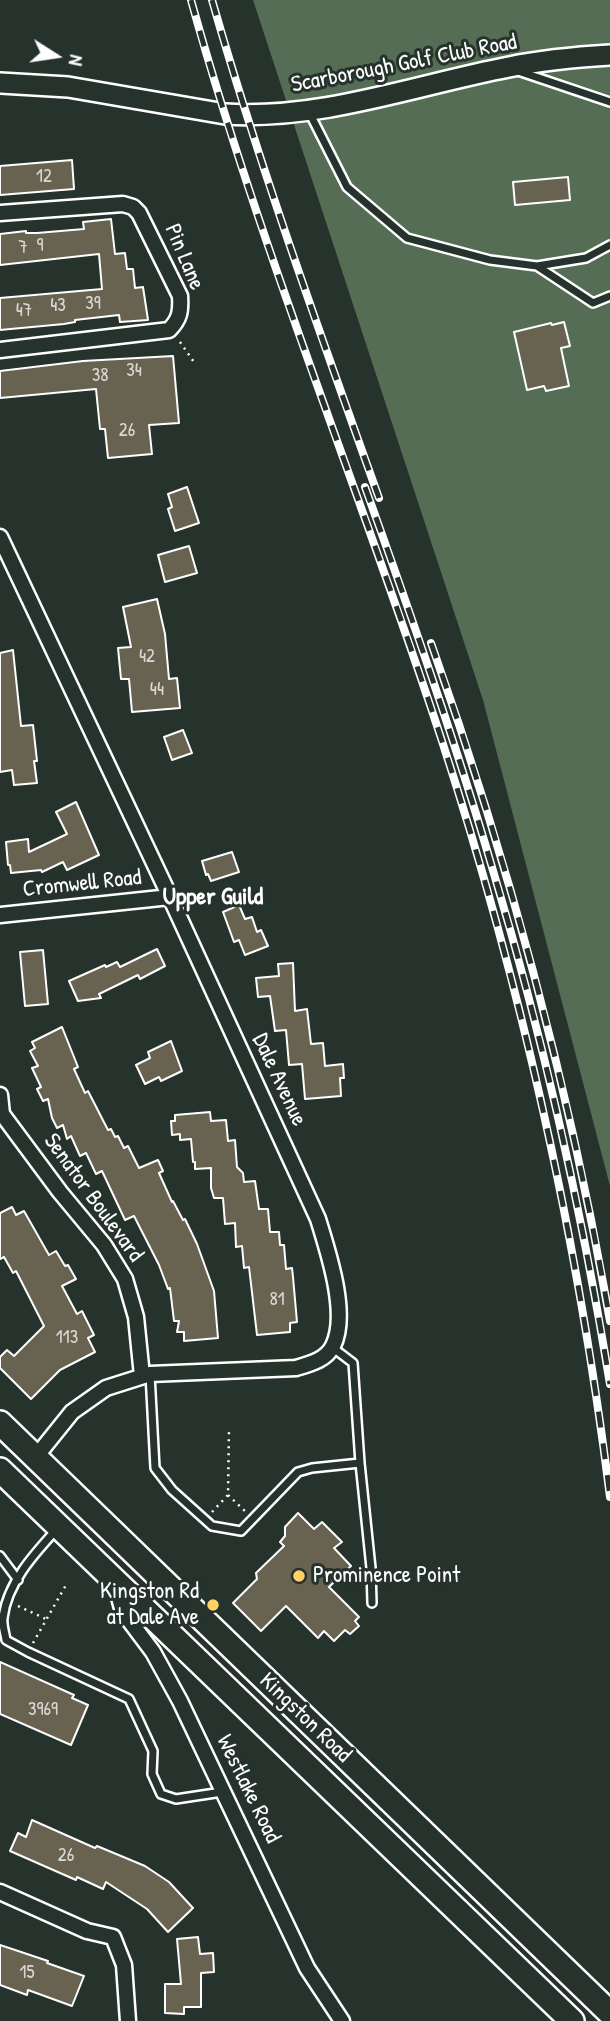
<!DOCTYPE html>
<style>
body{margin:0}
#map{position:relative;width:610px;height:2021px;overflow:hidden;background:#26332d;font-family:"Patrick Hand",sans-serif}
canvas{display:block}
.north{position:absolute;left:21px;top:21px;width:70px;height:70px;-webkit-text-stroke:5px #26332d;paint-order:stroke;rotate:102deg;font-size:19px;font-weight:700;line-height:28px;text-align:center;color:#fff}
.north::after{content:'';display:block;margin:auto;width:24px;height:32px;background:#fff;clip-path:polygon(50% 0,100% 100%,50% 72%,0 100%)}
</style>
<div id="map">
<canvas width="610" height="2021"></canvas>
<div class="north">N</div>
</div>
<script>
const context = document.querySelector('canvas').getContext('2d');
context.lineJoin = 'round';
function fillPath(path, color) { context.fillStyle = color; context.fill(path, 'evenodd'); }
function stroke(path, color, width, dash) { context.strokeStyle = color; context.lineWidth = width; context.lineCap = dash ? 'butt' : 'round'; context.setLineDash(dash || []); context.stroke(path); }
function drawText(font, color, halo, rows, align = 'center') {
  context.font = font + ' "Patrick Hand",sans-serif'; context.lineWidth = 6; context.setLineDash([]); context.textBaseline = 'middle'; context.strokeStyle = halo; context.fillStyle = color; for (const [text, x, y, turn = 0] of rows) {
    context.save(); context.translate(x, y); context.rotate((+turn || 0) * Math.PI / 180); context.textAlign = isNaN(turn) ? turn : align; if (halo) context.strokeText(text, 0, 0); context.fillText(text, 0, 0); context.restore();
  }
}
fillPath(new Path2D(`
 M253,0H610V1186L483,700Z`), '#546d54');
const building = new Path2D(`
 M72,160L74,189L0,195V166Z
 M568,177L570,200L515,205L513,182Z
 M111,219L115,254L125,253L127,269H133L135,288L143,287L148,320L120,322L119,315L75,320V322L64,324L0,330V298L102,289L99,254L0,265V234L26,231V233H37L84,229L83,222Z
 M564,322L570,346L561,348L569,386L546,391L544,386L527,390L514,332L551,323L552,325Z
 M173,356L179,423L149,425L152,454L108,458L105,429H100L96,389L0,398V371L83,361Z
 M187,487L199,523L175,531L168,509L172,507L168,494Z
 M189,546L197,573L165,582L158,555Z
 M157,599L165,634L169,679L177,678L180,708L132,712L129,679H121L118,648L131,647L123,607Z
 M13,650L21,726L33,725L37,761H34L37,783L14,785L12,770L0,772V653Z
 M183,730L192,753L172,760L164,737Z
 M76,802L99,855L67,870L63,862L42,872L41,870L11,873L10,865H8L6,842L28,839L29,852L67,834L56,812Z
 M232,852L239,872L211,881L208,874L206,875L202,861Z
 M239,905L245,919L252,917L257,932L261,930L268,946L245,955L239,940L234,942L223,912Z
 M157,949L165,966L140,979L138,975L99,994L101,998L78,1001L69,981L105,965L106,967L117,962L120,967Z
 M43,950L48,1004L25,1006L20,952Z
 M293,963L295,1011L307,1009L311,1044L323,1043L325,1066L343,1064L344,1078H340L341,1096L305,1099L302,1064L289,1065L286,1030L275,1031L270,996L258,997L256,978L279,976L278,964Z
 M62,1027L78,1067L74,1069L85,1093L88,1091L108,1130L111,1129L115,1137L118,1136L124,1148L128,1146L139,1168L158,1160L163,1171L159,1173L172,1202L173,1201L183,1220L185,1219L197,1244L214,1291L218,1338L184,1341V1332H177L179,1321H174L170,1288L168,1289L159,1265L134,1216L125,1220L102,1171L96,1174L86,1153L80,1156L71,1136L67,1139L63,1125L57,1128L52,1118L48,1099L43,1101L37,1089L41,1087L32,1068L38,1066L30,1051L35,1048L32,1042Z
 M171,1041L182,1071L161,1081L159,1077L145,1084L136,1065L150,1058L148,1052Z
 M210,1112L211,1121L226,1120L228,1141L235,1140L237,1167L243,1173L244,1182L255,1181L259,1209H268L270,1232H279L280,1245H284L286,1269L292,1268L293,1277L297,1322L290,1323V1332L257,1335L249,1267L244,1268L242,1246L236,1247L235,1223L225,1224L223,1198H214L211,1188V1168L195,1169V1162H193L191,1139L180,1140V1134L172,1135L171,1121H175V1115Z
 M12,1207L16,1215L24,1211L49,1255L56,1251L65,1266L68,1265L76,1279L62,1286L77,1314L82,1311L94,1335L88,1338L95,1352L60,1370L31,1399L0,1368V1357L7,1350L14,1356L44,1326L16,1271L13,1273L4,1257L0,1259V1213Z
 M298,1513L314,1529L322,1522L342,1542L334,1548L351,1566L329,1587L359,1617L355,1621L359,1626L350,1634L345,1630L334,1641L324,1631L318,1638L286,1606L261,1631L233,1603L257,1579L256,1573L284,1546L280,1542L285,1536V1527Z
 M0,1662L74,1695L72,1698L88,1705L71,1745L0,1714Z
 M32,1820L95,1848L97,1846L145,1866L169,1882L193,1908L168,1932L147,1909L106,1882L103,1889L77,1877L76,1880L10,1851L18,1833L26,1837Z
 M198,1937L200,1954L213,1953L214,1972L201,1973V2007H184V2014L165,2013V1984H181L177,1939Z
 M0,1945L48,1961L47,1963L84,1976L72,2006L28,1990L27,1995L0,1985Z`);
fillPath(building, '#686351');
stroke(building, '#fff', 2);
const service = new Path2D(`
 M518,71L610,102
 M309,112L347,187L407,238L490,260L537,266L593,303L610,296
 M537,266L586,258L610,245
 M150,1374L155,1468L172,1490L212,1526L241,1531L298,1472L312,1468L360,1463L353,1363L332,1347
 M360,1463L371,1568L372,1603
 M57,1529C35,1553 7,1583 3,1618C2,1625 5,1633 6,1640L28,1652L129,1699L153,1751L152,1774L161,1794L176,1799L222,1792
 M0,1556L18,1580`);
const minor = new Path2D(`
 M0,213L123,204L133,207L139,213L180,296C181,311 180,319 169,330L0,350
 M0,537L170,897L318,1219C328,1252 349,1314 333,1346C326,1360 310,1364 296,1368L150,1374L106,1388L72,1412L35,1458
 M0,915L170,897
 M0,1095L2,1114L60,1192L104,1245L125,1279L136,1317L142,1376
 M115,1583L123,1612L153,1652L180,1701L307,1968L342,2021
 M0,1892L87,1931L113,1937L124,1965L128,2021`);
const tertiary = new Path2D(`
 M0,83L68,87L225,114C322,120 415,85 509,67C543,60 576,57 610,55`);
const primary = new Path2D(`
 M0,1423L610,2013
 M0,1470L572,2021`);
stroke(service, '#fff', 12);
stroke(minor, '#fff', 19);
stroke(tertiary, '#fff', 24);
stroke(primary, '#fff', 28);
stroke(new Path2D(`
 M180,342L196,365
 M228,1495L246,1512
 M212,1512L228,1495L229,1428
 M18,1606L46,1619
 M33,1643L66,1585`), '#fff', 2.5, [2, 5]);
stroke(service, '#26332d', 7);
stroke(minor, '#26332d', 14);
stroke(tertiary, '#26332d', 19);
stroke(primary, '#26332d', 23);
const rail = new Path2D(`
 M191,0C261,252 361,493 442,741C522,987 578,1240 610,1497
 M212,0C260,168 320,333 379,498
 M365,487C411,615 456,743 494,874C544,1041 582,1212 610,1384
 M431,643C509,863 570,1090 610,1321`);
stroke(rail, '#fff', 8);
stroke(rail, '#26332d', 5, [16]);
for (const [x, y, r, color] of [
 [299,1576,7,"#ffd166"],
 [213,1605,7,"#ffd166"]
]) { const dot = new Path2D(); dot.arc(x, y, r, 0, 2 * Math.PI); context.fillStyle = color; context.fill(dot); stroke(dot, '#26332d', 2.5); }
drawText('19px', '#d9d8d4', null, [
 ["12",44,177],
 ["9",40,246],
 ["7",23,248],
 ["39",93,304],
 ["43",58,306],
 ["47",24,311],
 ["34",134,371],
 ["38",100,376],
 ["26",127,431],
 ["42",147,657],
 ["44",157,690],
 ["81",277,1300],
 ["113",67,1338],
 ["3969",43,1710],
 ["26",66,1856],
 ["15",27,1973]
]);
drawText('23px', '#fff', '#26332d', [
 ["Scarborough Golf Club Road",404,64,-11],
 ["Pin Lane",184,257,67],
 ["Cromwell Road",82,884,-6],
 ["Dale Avenue",279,1080,65],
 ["Senator Boulevard",93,1198,54],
 ["Kingston Road",305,1718,44],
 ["Westlake Road",248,1789,64]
]);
drawText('23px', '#fff', '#26332d', [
 ["Prominence Point",313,1576],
 ["Kingston Rd",199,1592,"right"],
 ["at Dale Ave",199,1618,"right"]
], 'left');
drawText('bold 24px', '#fff', '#26332d', [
 ["Upper Guild",213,898]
]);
</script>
